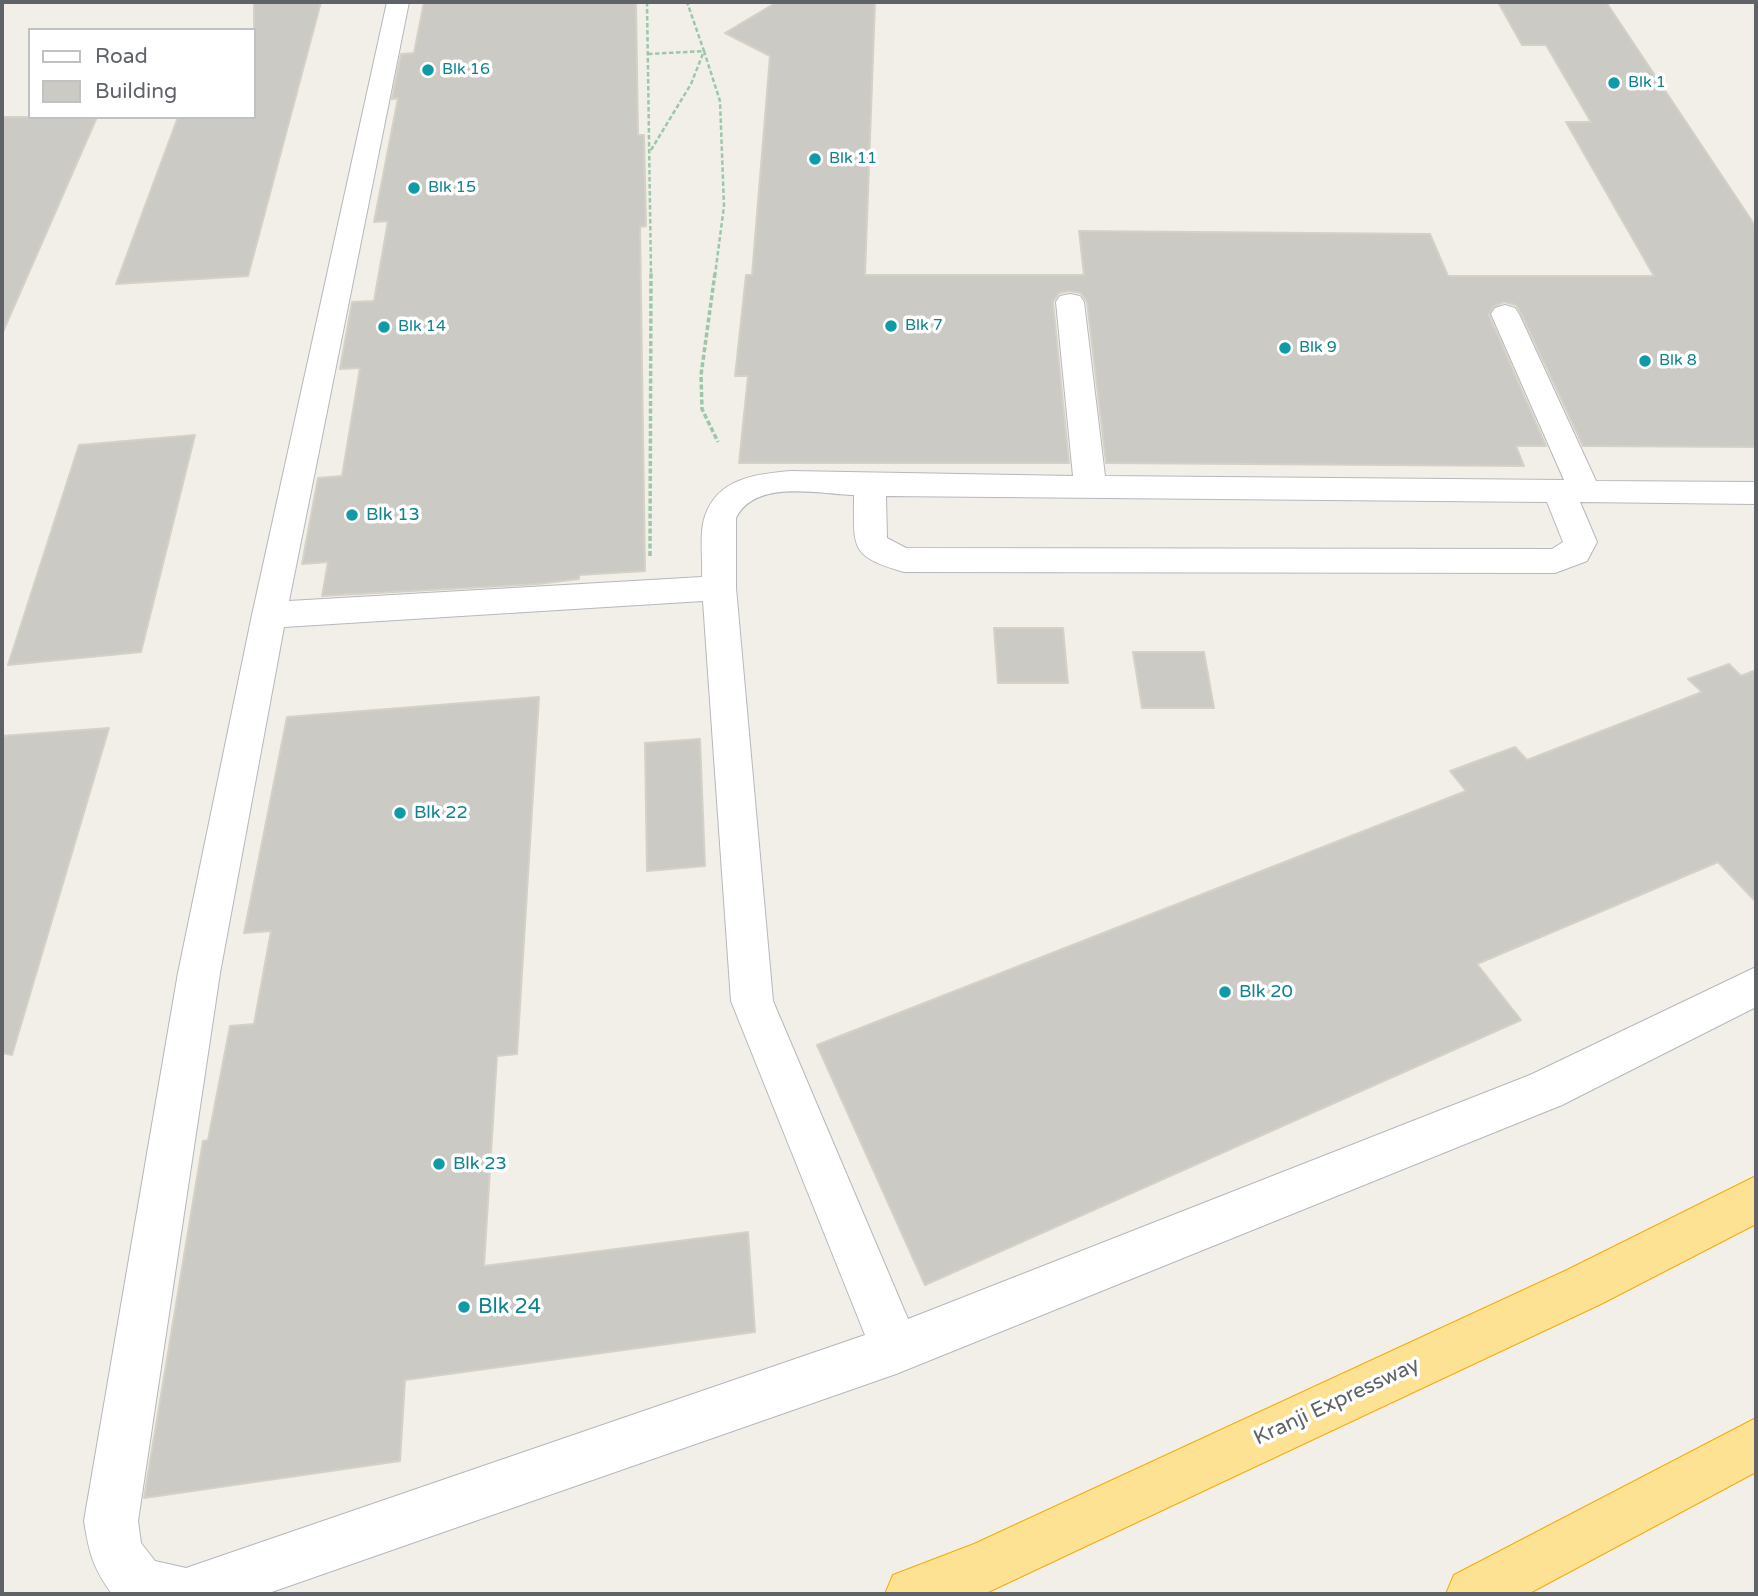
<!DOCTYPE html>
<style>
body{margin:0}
#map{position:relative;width:1758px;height:1596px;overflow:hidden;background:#f1efe8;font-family:"Varela Round",sans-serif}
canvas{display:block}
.frame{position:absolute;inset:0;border:4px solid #5f6368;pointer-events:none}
.legend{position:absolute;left:28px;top:28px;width:228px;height:91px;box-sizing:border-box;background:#fff;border:2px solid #bfc1c3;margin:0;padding:9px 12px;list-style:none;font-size:21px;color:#5f6368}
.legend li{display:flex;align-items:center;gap:14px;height:35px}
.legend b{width:35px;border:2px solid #bfc1c3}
</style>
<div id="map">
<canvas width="1758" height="1596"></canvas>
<div class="frame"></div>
<ul class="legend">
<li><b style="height:9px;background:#fff"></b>Road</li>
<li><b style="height:19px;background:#cccac5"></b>Building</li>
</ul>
</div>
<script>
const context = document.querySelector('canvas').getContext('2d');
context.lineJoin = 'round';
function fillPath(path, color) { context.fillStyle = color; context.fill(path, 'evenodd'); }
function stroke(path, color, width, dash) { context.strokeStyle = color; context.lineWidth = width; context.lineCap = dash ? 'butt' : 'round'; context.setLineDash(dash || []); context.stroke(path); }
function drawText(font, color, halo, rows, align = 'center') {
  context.font = font + ' "Varela Round",sans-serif'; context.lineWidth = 7; context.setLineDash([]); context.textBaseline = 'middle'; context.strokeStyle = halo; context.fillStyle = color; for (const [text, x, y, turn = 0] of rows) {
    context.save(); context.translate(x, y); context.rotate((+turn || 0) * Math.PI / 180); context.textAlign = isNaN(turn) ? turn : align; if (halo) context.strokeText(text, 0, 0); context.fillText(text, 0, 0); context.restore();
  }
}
const building = new Path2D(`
 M254,2H321L248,276L116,284L178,117H254Z
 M424,2H636L638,135H644L646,226L640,227L645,571L579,575V579L538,584L322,596L328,562L302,564L318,478L342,476L360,368L340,369L352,302L374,301L388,221L374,222L398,98L392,99L401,54L414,53Z
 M777,2H875L865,275H1084L1079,231L1430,234L1448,276H1654L1566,122H1591L1546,45H1522L1498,2H1606L1756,227V447L1583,446L1521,313L1516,305L1504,302L1493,307L1489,315L1546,446H1516L1524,466L1106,463L1087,302L1081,293L1069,291L1059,293L1053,302L1069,463H739L748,376H735L746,275H752L770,56L725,33Z
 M2,117H97L2,334Z
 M195,435L141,652L8,665L79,445Z
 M994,628H1063L1068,683H998Z
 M1133,652H1204L1214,708H1142Z
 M1729,664L1741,676L1756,670V902L1718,862L1477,964L1521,1020L925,1285L817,1045L1466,791L1450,771L1515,747L1527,760L1702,692L1688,679Z
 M539,697L517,1054L497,1056L484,1266L748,1232L755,1332L405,1380L400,1461L144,1498L203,1141L208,1140L230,1026L254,1024L271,931L244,933L287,717Z
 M109,728L12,1055L2,1053V736Z
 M700,739L705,866L647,871L645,743Z`);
fillPath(building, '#cccac5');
stroke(building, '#d6d1c6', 2);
const minor = new Path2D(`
 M387,2H409L289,601L702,577C703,559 699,533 705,516C718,478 756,474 791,471L1073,476L1056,302L1060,296L1070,294L1080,296L1084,302L1105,476L1564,480L1491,314L1495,308L1505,305L1515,308L1519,314L1596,481L1756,482V504L1580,502L1597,542L1587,561L1555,573L904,572C849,556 854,548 854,495C818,494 755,479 736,518V588L773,1001L908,1319L1530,1075L1756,967V1007L1562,1105L896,1374L266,1594H112C93,1568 89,1553 84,1521L178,973L252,615ZM886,496L1547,502L1563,542L1552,549L906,548L887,538ZM703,601L731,1001L865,1335L186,1568L155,1561L141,1543L138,1521L220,973L284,627Z`);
const highway = new Path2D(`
 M1756,1176V1224L1601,1304L984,1594H885L893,1575L974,1544L1567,1270Z
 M1756,1418V1472L1528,1594H1446L1454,1575Z`);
stroke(minor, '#b5b8bc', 2);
stroke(highway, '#f9ab00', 2);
stroke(new Path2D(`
 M647,2L651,275
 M648,54L704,51L720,101L724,206L715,275
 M651,150L691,84L704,51L687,2`), '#9cc7a9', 2.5, [4.5, 2.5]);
stroke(new Path2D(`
 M715,273L701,375L702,409L718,442
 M650,556L651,273`), '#9cc7a9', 3.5, [5, 2.5]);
fillPath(minor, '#fff');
fillPath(highway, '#fde293');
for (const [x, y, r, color] of [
 [428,70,7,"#0f9aa8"],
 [1614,83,7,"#0f9aa8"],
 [815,159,7,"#0f9aa8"],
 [414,188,7,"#0f9aa8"],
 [891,326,7,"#0f9aa8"],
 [384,327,7,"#0f9aa8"],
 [1285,348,7,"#0f9aa8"],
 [1645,361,7,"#0f9aa8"],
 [352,515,7,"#0f9aa8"],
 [400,813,7,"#0f9aa8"],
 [1225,992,7,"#0f9aa8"],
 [439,1164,7,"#0f9aa8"],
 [464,1307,7,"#0f9aa8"]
]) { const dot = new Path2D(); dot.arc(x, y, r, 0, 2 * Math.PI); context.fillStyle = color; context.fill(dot); stroke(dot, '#fff', 2.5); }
drawText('16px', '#0d838f', '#fff', [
 ["Blk 16",442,70],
 ["Blk 1",1628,83],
 ["Blk 11",829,159],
 ["Blk 15",428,188],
 ["Blk 7",905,326],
 ["Blk 14",398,327],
 ["Blk 9",1299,348],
 ["Blk 8",1659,361]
], 'left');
drawText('18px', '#0d838f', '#fff', [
 ["Blk 13",366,515],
 ["Blk 22",414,813],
 ["Blk 20",1239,992],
 ["Blk 23",453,1164]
], 'left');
drawText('21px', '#0d838f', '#fff', [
 ["Blk 24",478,1307]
], 'left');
drawText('21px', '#5f6368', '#fff', [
 ["Kranji Expressway",1337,1402,-25]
]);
</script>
